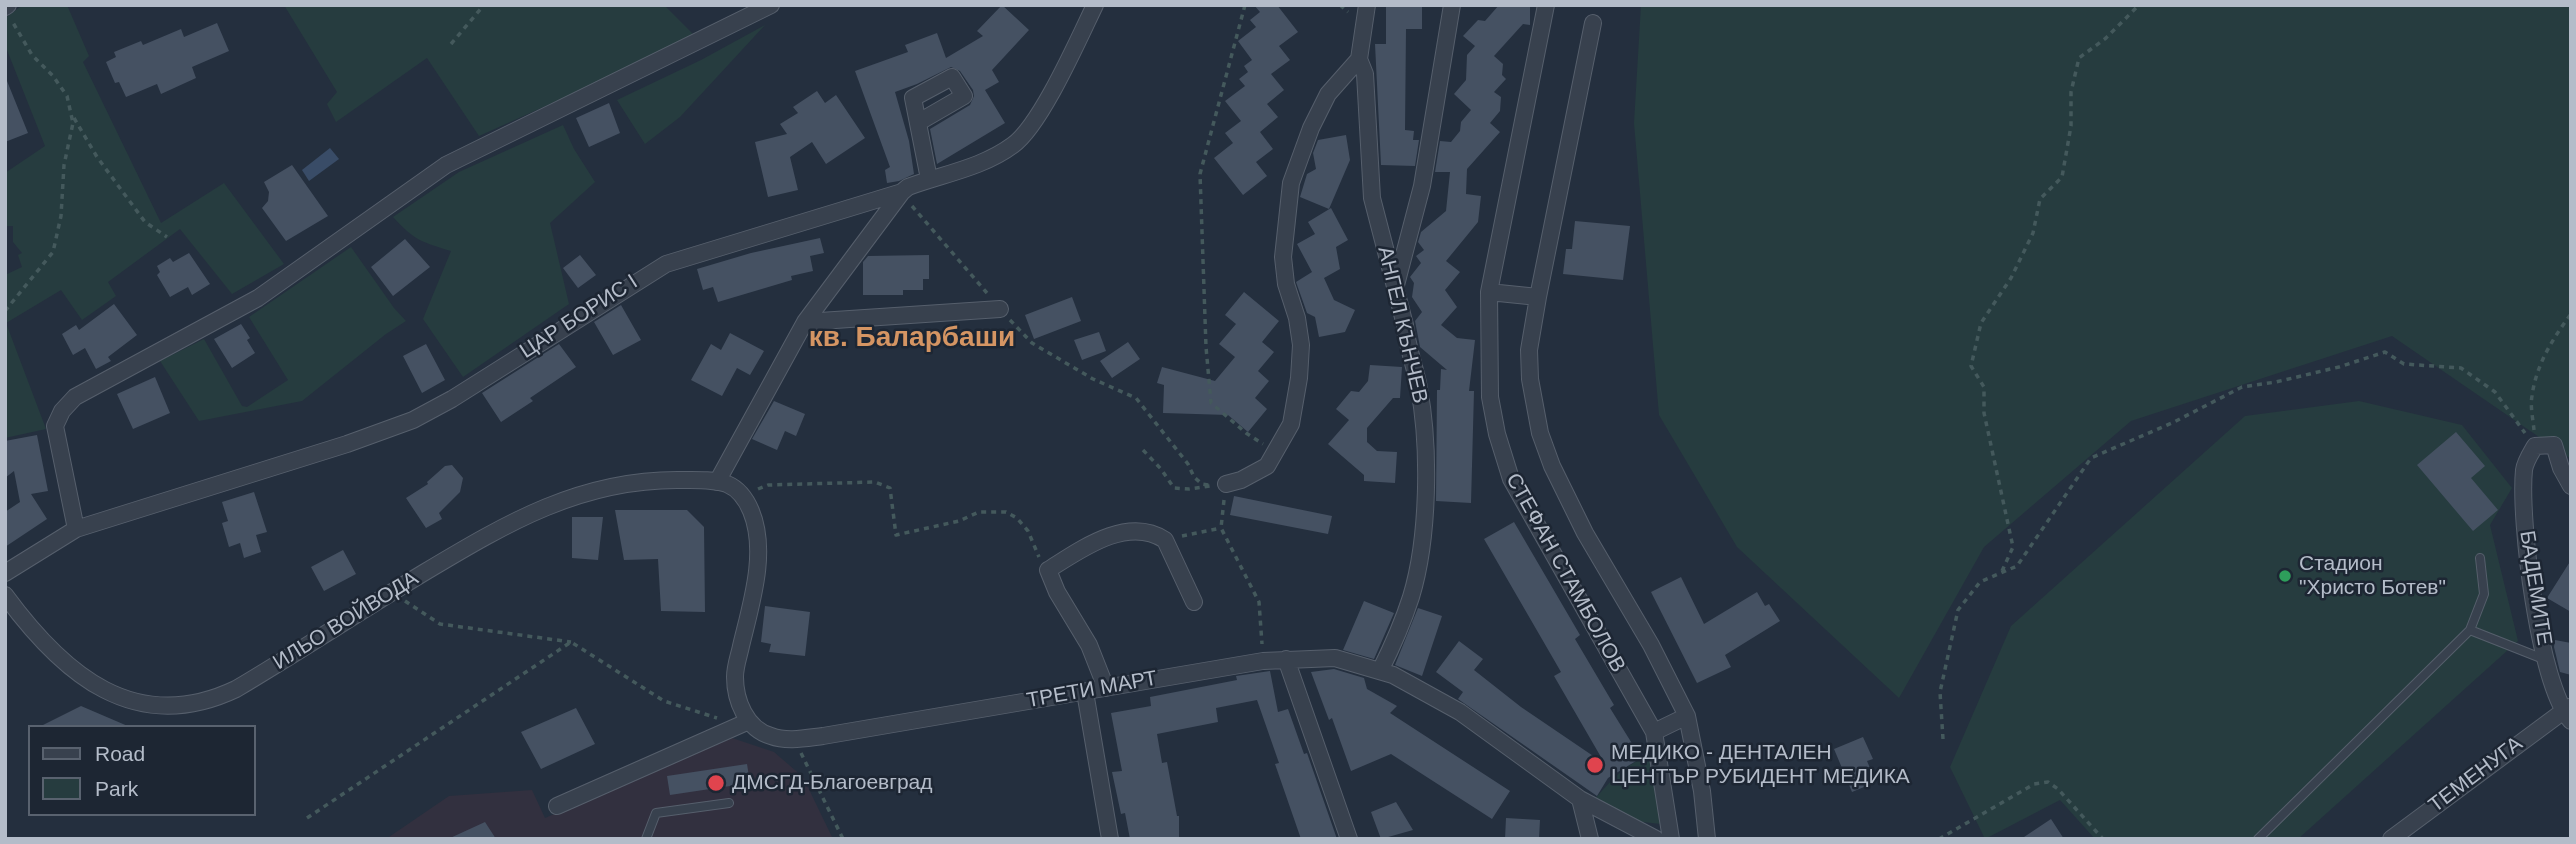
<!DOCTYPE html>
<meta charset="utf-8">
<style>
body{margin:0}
#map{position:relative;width:2576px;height:844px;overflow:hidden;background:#242f3e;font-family:Helvetica,sans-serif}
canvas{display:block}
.frame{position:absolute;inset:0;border:7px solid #b4bcc9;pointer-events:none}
.legend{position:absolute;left:28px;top:725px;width:228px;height:91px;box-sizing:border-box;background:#1d2633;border:2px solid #59626f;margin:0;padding:9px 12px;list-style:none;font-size:21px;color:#b4bcc9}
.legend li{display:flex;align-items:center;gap:14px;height:35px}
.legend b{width:35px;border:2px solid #59626f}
</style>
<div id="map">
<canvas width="2576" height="844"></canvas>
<div class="frame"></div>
<ul class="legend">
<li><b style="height:9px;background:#38414e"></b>Road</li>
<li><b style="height:19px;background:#263c3f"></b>Park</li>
</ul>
</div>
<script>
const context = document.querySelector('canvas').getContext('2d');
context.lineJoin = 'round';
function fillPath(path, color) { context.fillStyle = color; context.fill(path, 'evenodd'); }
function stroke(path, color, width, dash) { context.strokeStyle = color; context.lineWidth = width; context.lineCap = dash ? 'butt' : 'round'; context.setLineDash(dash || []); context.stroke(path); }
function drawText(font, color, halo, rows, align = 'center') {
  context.font = font + ' Helvetica,sans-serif'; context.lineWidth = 5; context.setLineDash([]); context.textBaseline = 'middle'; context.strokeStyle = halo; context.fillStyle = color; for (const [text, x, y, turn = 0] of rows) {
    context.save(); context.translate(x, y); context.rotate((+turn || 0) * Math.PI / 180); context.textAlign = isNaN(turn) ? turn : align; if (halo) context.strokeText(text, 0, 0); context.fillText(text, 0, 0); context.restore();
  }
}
fillPath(new Path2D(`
 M732,738L774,752L803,777L833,839H386L449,796L532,790L545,818Z`), '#32303f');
fillPath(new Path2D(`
 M23,5H67L89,56L83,62L161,223L224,183L284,264L232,294L180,229L108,282L116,296L82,320L61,290L6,323L46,429L5,438V275L22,267L18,255L22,253L13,242V226H5V173L45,146L5,45V18Z
 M284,5H664L695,36L619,73L479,136L427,58L336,122L327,104L337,92Z
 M1641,5H2571V459L2392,336L2131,421L1984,547L1899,698L1737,547L1659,415L1634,123Z
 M765,25L680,117L645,144L617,100L701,60Z
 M563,125L574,149L595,182L550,223L569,304L463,377L423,319L451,251C422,242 415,241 393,217L459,172Z
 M351,247L394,308L406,321L386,334L302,401L199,421L160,361L204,339L242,406L247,407L288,380L249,317Z
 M2359,401L2462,425L2512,488L2490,525L2518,641L2298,839H2095L2060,800L1985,839L1950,767L2011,626L2245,416Z
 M1650,756L1661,824L1633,821L1594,800C1610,782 1625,763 1650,756Z`), '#263c3f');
fillPath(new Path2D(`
 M330,148L339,159L309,181L302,170Z`), '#394c67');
fillPath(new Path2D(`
 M1002,5L1029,30L992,70L999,82L985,90L1005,123L937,164L930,129L970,105L974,96L973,90L960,71L951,67L917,84L895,92L909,141L914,174L899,181L887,183L885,170L890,167L855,71L908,52L905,45L937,33L946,58L983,36L977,31Z
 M1254,5H1277L1298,32L1279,46L1290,60L1271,74L1284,90L1267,104L1278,117L1260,132L1273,149L1256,162L1267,176L1243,195L1214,158L1233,143L1225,133L1241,121L1225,101L1245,86L1239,79L1248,72L1244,66L1252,60L1238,41L1256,27L1250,20L1260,12Z
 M1386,5H1422V29H1406L1405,130L1414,131L1413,140H1419L1415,166L1381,165L1375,44H1386Z
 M1499,5H1530V25L1523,24L1494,56L1503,64L1502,75L1506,79L1494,92L1501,97L1500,111L1490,123L1500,132L1467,169L1466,194L1481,196L1478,222L1446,261L1460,272L1445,290L1457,307L1441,325L1457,338L1475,340L1469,391H1474L1471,503L1436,501L1437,390H1440L1441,369L1447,370L1420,347L1415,321L1422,312L1412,297L1414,283L1410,277L1421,263L1416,256L1424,250L1418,242L1421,232L1446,211L1450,172H1435L1440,141L1451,142L1460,131L1461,122L1471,110L1454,94L1466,80L1467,55L1475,46L1463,36L1478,20L1485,21Z
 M217,23L229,51L192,67L196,78L161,94L157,84L126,97L119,82L115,83L106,62L116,57L114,52L141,41L143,45L181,29L184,37Z
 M5,76L28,133L5,142Z
 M817,91L825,103L836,95L865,138L826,164L812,142L790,157L798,190L768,197L755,142L787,134L780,124L798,113L793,107Z
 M609,103L620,133L589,147L576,118Z
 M1346,135L1350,160L1329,209L1300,197L1307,174L1316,169L1313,153L1318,140Z
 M292,165L328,216L286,241L262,208L268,201L269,192L264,182Z
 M1331,208L1348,240L1336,247L1340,269L1324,278L1334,300L1355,310L1345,332L1319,337L1315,317L1307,313L1296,282L1312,272L1297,244L1315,234L1308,222Z
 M1575,221L1630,226L1623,280L1563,274L1566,249H1572Z
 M820,238L824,253L810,256L813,271L791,276L792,280L718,302L713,287L703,290L697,269L751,253Z
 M405,239L430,267L393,296L371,267Z
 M189,253L210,284L192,295L188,287L170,297L157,275L160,272L157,266L170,258L173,262Z
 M580,255L596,275L578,288L563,268Z
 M929,255V279H923V290H903V295H863V262L868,256Z
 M1244,292L1279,321L1262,342L1274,352L1258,371L1269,381L1255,398L1267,409L1248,432L1228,415L1163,413L1164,385L1157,383L1162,367L1215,381L1235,357L1219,344L1236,324L1225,315Z
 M1072,297L1081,321L1034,339L1025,315Z
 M114,304L137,335L108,357L111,361L96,369L85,348L73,355L62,334L76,325L79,330Z
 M621,305L641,340L613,355L594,322Z
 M241,324L250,338L247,340L255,353L232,368L214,339Z
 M1099,332L1106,351L1082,360L1074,340Z
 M730,333L764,351L750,375L737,368L722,396L691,380L711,344L721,350Z
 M1128,342L1140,359L1112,378L1100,361Z
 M426,344L445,380L422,393L403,356Z
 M559,344L576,367L530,398L533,401L501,422L482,393Z
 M1370,365L1402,367L1400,398H1393L1367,428V442L1377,451L1397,452L1395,483L1364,481V475L1328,444L1349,420L1336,409L1351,391L1359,392L1368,381Z
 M155,377L170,413L133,429L117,394Z
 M774,401L805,414L796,436L785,431L777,450L752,439Z
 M2456,432L2485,466L2471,478L2498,510L2473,531L2417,465Z
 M37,435L48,491L31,494L47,519L5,547V512L20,502L14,471L5,478V441Z
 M452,465L463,478L460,492L439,513L442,519L426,528L406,498L428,484L427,482L445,466Z
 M254,492L267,532L256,535L261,552L244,558L240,543L229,547L222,523L228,521L222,502Z
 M1234,496L1332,516L1328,534L1230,515Z
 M615,510H687L704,527L705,612L661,611L658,559L624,560Z
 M572,517H603L598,560L572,558Z
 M1514,522L1580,635L1575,639L1614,705L1610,708L1641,758L1608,778L1597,796L1458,699L1463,692L1436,672L1459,641L1483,659L1474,670L1521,707L1605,764L1554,676L1561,672L1484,539Z
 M343,550L356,574L324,591L311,567Z
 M2571,560V612L2547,598Z
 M1681,577L1704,624L1757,592L1765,606L1769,604L1780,621L1725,655L1731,667L1697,683L1651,592Z
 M1364,601L1394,613L1374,659L1343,650Z
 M765,606L810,612L805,656L769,652L771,644L761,642Z
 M1418,608L1442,616L1422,676L1395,665Z
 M2555,640L2571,643V675L2560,672L2554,647Z
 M1334,669L1364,678L1367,689L1397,706L1390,713L1510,791L1492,819L1391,754L1351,771L1332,718L1329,720L1311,672Z
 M1270,671L1278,712L1288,709L1304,754L1307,753L1337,839H1301L1275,764L1279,763L1257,700L1216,708L1218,722L1157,734L1162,763L1167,762L1177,816H1179V839H1130L1125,813L1121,814L1112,772L1122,771L1111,713L1151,706L1150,697L1237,680L1236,676Z
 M81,706L130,727H39Z
 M576,708L595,744L541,769L521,732Z
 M1863,737L1873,759L1867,761L1876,782L1852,792L1834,749Z
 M747,764L750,783L670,795L667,776Z
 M1396,802L1413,830L1381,839L1371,812Z
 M1506,818L1540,820L1539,839H1505Z
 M2051,819L2064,839H2021Z
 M485,822L496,839H448Z`), '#455162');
const lane = new Path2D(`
 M2470,630L2546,660
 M646,839L656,813L729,803
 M2258,839L2470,630L2484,594L2480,558`);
const street = new Path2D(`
 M1546,5L1489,292L1490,397L1497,434L1511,479L1654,732L1671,839
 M5,7L8,5
 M1593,23L1538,297L1529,350L1530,379L1540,433L1552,466L1585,533L1651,645L1687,716L1702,791L1707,839
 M1359,59L1365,74L1372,198L1405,325C1407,347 1415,366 1419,388C1430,448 1429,538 1411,597C1403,622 1392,647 1380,671
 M919,122L964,96L952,77L913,98L929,179
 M1396,285L1422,186L1452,5
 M1489,292L1538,297
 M805,322L1000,309
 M717,482L805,322L902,192
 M1226,484L1241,480L1267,466L1291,424L1299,378L1301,345L1297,318L1286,284L1283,257L1291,183L1311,128L1328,94L1359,59L1367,5
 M2571,486L2561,468L2554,445L2535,446C2531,453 2525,462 2524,470C2519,520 2539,685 2571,721
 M76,529L55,426L62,411L75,397L258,298L446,165L771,5
 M5,573L76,529L347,444L413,420L452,399L666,264L902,192L908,187C943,174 982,168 1013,145C1041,125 1079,38 1095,5
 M5,595C63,674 135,737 236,689C300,651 362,610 425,572C507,523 581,479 680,480C694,480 713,479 727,484C739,489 746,499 751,511C768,552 751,604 741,646C739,656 735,666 735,677C735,700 746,729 771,736C787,742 806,738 823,736L1263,661L1335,658L1393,675L1460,712L1580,799L1656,839
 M1286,659L1349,839
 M1106,688L1089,645L1057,592L1048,570C1080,550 1127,515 1165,540L1194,602
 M1085,692L1110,839
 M1654,732L1687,716
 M1580,799L1590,839
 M557,806L749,721
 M2391,839L2569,707`);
stroke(lane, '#565f6c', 10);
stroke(street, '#565f6c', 18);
stroke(new Path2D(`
 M1245,5L1200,174L1206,347L1211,403L1246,433L1263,444
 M1340,5L1348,12
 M451,44L484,5
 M74,118L97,157L145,222L167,237
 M912,206L987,293
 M5,311L53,252L61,216L64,165L73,123L67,96L53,76L32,55L12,21
 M1010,320L1032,343L1093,379L1136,398L1188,464L1194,477L1202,484L1209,485
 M2534,430C2533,419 2530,406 2532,396C2536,365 2553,338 2571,314
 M1143,450L1161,469L1174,488L1189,489L1210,486
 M758,489L768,485L875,482L890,488L896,535L959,521L979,512H1006L1017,518L1028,531L1039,557
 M1224,500L1221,528L1259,602L1262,644
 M1182,536L1221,528
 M2002,571L2013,547L1984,413V387L1971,366L1981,323L2011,278L2033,233L2040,199L2062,177L2071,126V92L2079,58L2106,38L2139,5
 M405,601L440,624L571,642
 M1943,739L1940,692L1958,610L1980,582L2017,566L2091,458L2174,422L2242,387L2276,382L2339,367L2385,352L2404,364L2461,368L2495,392L2525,433
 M801,753L843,839
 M307,818L571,642L664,701L717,718
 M1939,839L2034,784L2048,782L2058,789L2103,839`), '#44595c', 3.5, [5, 5]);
stroke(lane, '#38414e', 8);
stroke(street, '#38414e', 16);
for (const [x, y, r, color] of [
 [2285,576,7,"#2e9e5b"],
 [1595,765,9,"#e0444e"],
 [716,783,9,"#e0444e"]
]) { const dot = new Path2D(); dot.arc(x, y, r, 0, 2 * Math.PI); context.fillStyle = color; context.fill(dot); stroke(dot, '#1d2633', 2.5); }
drawText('21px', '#b4bcc9', '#1d2633', [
 ["ЦАР БОРИС I",579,317,-33],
 ["АНГЕЛ КЪНЧЕВ",1402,325,77],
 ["СТЕФАН СТАМБОЛОВ",1565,573,61],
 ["БАДЕМИТЕ",2535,588,81],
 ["ИЛЬО ВОЙВОДА",346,621,-32],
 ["ТРЕТИ МАРТ",1092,690,-10],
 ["ТЕМЕНУГА",2476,775,-37]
]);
drawText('21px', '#b4bcc9', '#1d2633', [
 ["Стадион",2299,564],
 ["\"Христо Ботев\"",2299,588],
 ["МЕДИКО - ДЕНТАЛЕН",1611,753],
 ["ЦЕНТЪР РУБИДЕНТ МЕДИКА",1611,777],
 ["ДМСГД-Благоевград",732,783]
], 'left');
drawText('bold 28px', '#d59563', '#1d2633', [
 ["кв. Баларбаши",912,338]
]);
</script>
